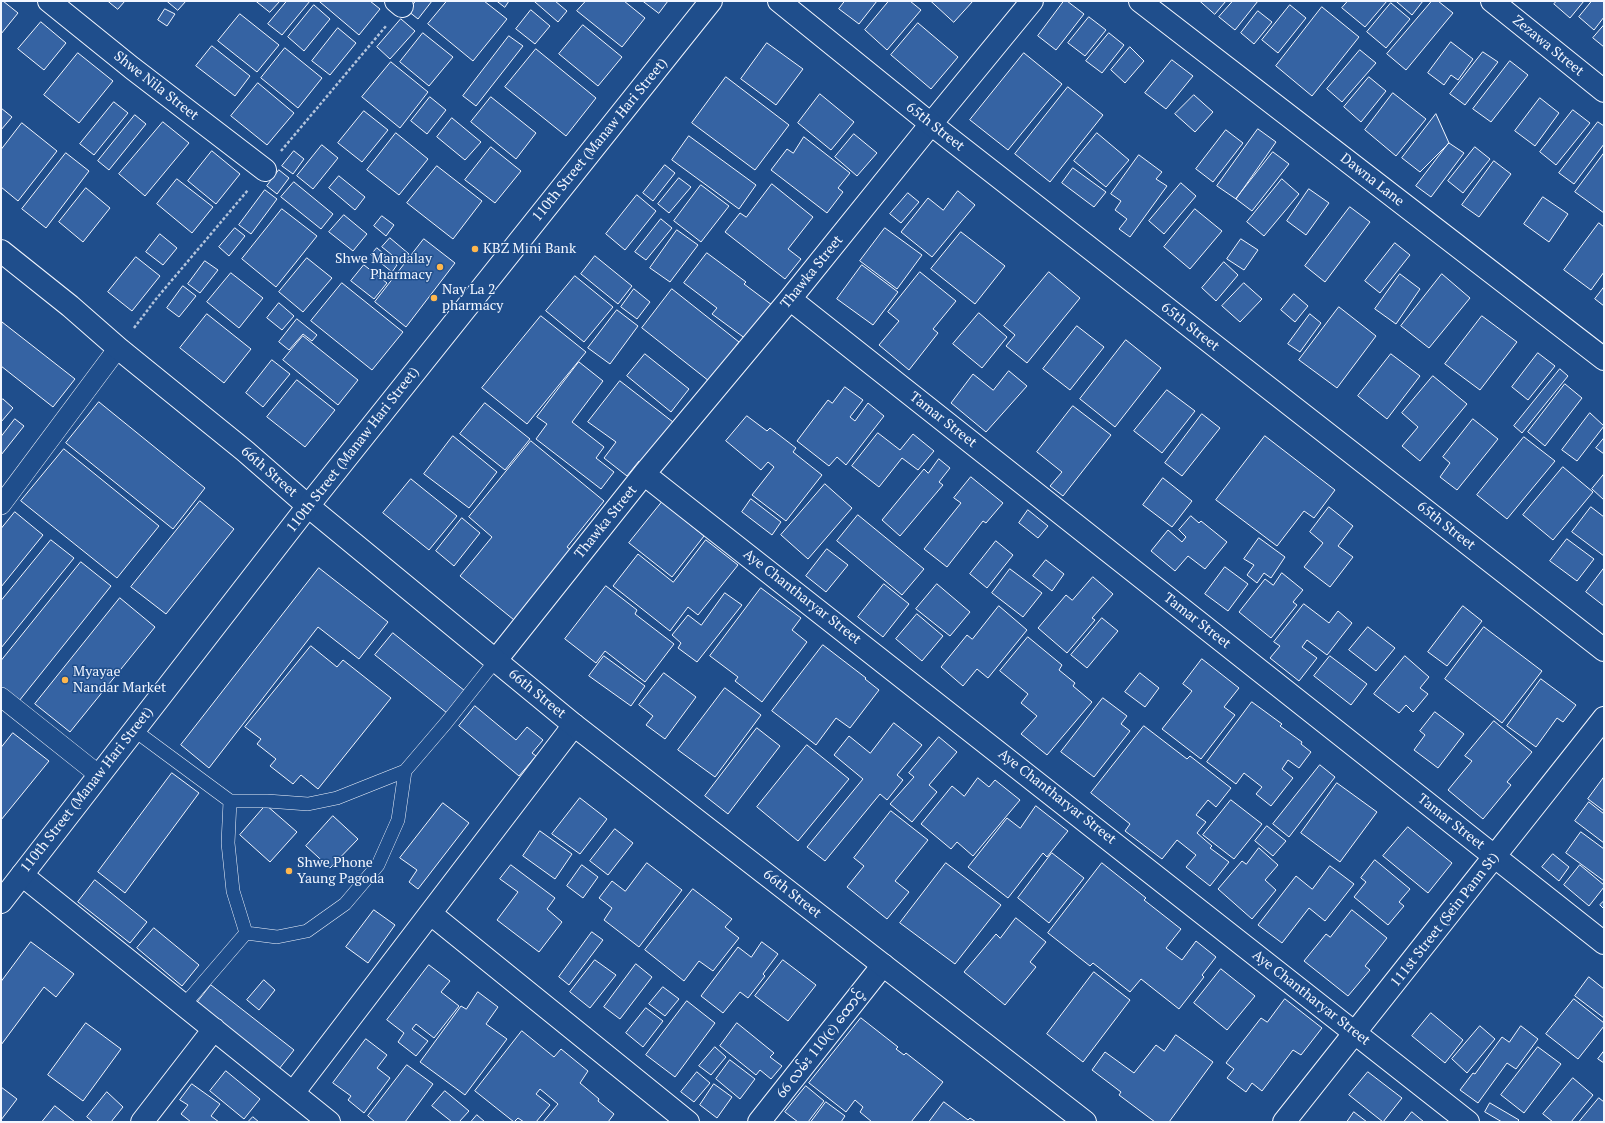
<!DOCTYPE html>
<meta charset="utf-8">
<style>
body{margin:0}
#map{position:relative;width:1605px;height:1123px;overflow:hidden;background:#1f4e8c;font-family:"PT Serif",serif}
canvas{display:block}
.frame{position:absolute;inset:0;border:2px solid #f2f6ff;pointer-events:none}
</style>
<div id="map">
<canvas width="1605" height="1123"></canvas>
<div class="frame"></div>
</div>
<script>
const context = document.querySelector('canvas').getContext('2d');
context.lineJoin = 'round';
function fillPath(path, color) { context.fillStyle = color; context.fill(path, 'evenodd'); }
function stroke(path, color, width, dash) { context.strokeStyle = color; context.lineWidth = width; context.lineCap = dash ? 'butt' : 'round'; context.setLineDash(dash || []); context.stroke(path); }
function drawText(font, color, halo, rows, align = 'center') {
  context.font = font + ' "PT Serif","Noto Sans Myanmar",serif'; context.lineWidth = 3; context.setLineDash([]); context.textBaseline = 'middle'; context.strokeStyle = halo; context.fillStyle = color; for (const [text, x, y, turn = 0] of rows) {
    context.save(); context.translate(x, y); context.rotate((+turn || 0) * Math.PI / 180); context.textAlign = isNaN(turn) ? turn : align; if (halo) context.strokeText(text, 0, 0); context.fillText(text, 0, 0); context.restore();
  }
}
const building = new Path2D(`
 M1,1H3L18,13L1,34Z
 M108,1H125L118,9Z
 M167,1H186L178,10Z
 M256,1H280L270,12Z
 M287,1H310L282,35L268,24Z
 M321,1H370L380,9L359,35L320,2Z
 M416,1H432L418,19L408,11Z
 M447,1H484L507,19L473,61L428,24Z
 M497,1H509L505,7Z
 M536,1H555L567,11L558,22L535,2Z
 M586,1H624L645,18L622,47L577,11Z
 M643,1H668L659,13Z
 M845,1H877L859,24L839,9Z
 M889,1H910L921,10L887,50L865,30Z
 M931,1H973L954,22Z
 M1064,1H1067L1084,14L1056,50L1038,36Z
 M1200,1H1226L1215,14Z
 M1233,1H1258L1235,30L1219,17Z
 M1348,1H1387L1365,27L1342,8Z
 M1398,1H1423L1412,15L1397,2Z
 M1432,1H1438L1453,13L1406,70L1387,54Z
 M1557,1H1584L1570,18L1554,4Z
 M1592,1H1604V17L1594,30L1579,17Z
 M1391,3L1410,19L1386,48L1367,32Z
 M314,5L330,19L304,51L288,37Z
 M1290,5L1306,18L1278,53L1262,40Z
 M1322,7L1359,37L1312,96L1276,66Z
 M165,9L175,14L167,26L158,20Z
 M531,10L550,26L535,44L516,29Z
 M1258,11L1272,22L1254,44L1241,33Z
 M240,14L279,45L257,72L218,41Z
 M1089,17L1106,30L1085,56L1068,43Z
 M401,19L415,31L390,59L377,47Z
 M41,22L66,43L44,70L18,49Z
 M918,23L958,57L931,89L891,55Z
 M583,25L622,57L598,86L559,54Z
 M1604,25V47L1593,38Z
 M338,28L356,43L330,75L312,61Z
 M423,33L453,57L429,86L400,62Z
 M1109,33L1124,45L1102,73L1086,61Z
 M509,36L523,46L476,106L463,96Z
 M1451,42L1473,59L1458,80L1451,75L1444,85L1428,73Z
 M767,43L803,69L776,105L741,79Z
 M212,46L250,76L235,96L196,66Z
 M1130,47L1144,61L1125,83L1111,70Z
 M285,48L322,78L298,108L261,78Z
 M536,49L596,98L566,136L505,87Z
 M1360,50L1376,63L1342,102L1327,89Z
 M1483,52L1498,62L1465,105L1450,94Z
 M78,53L113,81L79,123L44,95Z
 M1024,53L1062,84L1008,150L970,120Z
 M1172,60L1193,76L1166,109L1145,93Z
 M1510,61L1528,75L1491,122L1473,109Z
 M391,62L428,92L400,128L362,97Z
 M726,77L789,125L755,170L692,123Z
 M1369,77L1386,91L1361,122L1344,107Z
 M258,83L294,113L267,145L231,116Z
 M1068,87L1103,115L1050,182L1015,154Z
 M1393,93L1426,119L1396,156L1365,130Z
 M820,94L854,122L831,150L798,123Z
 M1194,95L1213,112L1195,132L1175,114Z
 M430,97L446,110L427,134L411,121Z
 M491,97L536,133L516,159L471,122Z
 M1540,98L1559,113L1535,146L1515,131Z
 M114,102L128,113L94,155L80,144Z
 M1,108L12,117L1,130Z
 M1573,110L1590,123L1556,165L1540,152Z
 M364,111L388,130L362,162L338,143Z
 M1436,114L1449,143L1420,172L1402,158Z
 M135,115L146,124L109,170L98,161Z
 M452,118L481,142L465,160L437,137Z
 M163,122L189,143L145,196L119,174Z
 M1598,122L1604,126V144L1574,184L1559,173Z
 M22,123L57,151L18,201L1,187V150Z
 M1258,129L1276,142L1236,199L1217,186Z
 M1226,130L1243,143L1213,182L1196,169Z
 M396,133L428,159L399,195L367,170Z
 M1097,133L1129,160L1106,187L1074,161Z
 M854,134L877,153L857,176L835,157Z
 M689,136L756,185L739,209L672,160Z
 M804,137L850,173L838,188L843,192L827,213L771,170L787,149L793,153Z
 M1449,143L1464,153L1431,197L1416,186Z
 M322,145L338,158L313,189L297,176Z
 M491,147L521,171L495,203L465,180Z
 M1475,147L1490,159L1463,193L1448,181Z
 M212,151L240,174L216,204L188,181Z
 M294,151L304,159L293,174L282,166Z
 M1273,152L1289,164L1252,211L1236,199Z
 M66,153L89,171L46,228L22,209Z
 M1604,153V213L1575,192Z
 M1139,155L1162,172L1156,179L1167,186L1130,237L1119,229L1127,219L1115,210L1121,201L1111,194Z
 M1494,161L1511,174L1479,217L1462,205Z
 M665,165L675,173L653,201L643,193Z
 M437,166L482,201L453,239L407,203Z
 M1073,168L1106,192L1094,207L1062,183Z
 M279,170L289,178L277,194L267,186Z
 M339,176L365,197L355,210L329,188Z
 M679,178L691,187L669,213L658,204Z
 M177,179L213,207L192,233L157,204Z
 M1282,179L1299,194L1264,236L1247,222Z
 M294,182L333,214L321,229L281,197Z
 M1181,183L1196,196L1164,234L1149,221Z
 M772,184L813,217L788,249L801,259L785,279L725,232L740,213L746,217Z
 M701,185L729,206L701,242L674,221Z
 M86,188L110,208L83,242L59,222Z
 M1309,189L1329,203L1306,235L1287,221Z
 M265,190L277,199L251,234L239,225Z
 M958,191L975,205L932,257L901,232L928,198L943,210Z
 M908,193L919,202L901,223L890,214Z
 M637,195L656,211L625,250L606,234Z
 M1543,197L1568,214L1549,242L1524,224Z
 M1350,207L1370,222L1325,282L1305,266Z
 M282,209L317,236L276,287L242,259Z
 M1195,209L1222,231L1190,269L1164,247Z
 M344,215L367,234L353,251L329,232Z
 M382,216L394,225L386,236L374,226Z
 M661,219L672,228L646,260L635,252Z
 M1599,223L1604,227V272L1591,290L1564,270Z
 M235,228L245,236L229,256L219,247Z
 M885,228L922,255L897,289L860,261Z
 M677,230L698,245L670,282L650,268Z
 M961,232L1005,266L975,304L931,269Z
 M160,234L177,248L163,265L146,252Z
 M390,238L409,254L402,263L382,247Z
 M424,239L455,263L406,327L375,302Z
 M1241,239L1258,250L1244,270L1227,259Z
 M1395,243L1410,255L1380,293L1365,281Z
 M377,248L397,265L392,272L371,255Z
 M707,253L746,282L744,284L772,305L746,339L712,314L717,308L684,283Z
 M595,256L632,286L618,304L581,274Z
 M136,257L160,276L132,311L108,292Z
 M307,258L332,278L303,312L279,292Z
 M205,261L218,270L200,293L188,284Z
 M1224,262L1238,275L1216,301L1202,288Z
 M364,265L387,283L374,299L351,281Z
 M862,265L898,292L873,325L837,299Z
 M920,272L956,301L933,329L938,333L909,370L879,345L899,321L888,312Z
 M1049,272L1080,298L1027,363L1006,346L1015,335L1004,326Z
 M231,273L263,298L239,328L207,302Z
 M1400,274L1420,289L1396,324L1375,309Z
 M1442,274L1470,298L1429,348L1401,326Z
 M575,276L613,307L584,342L546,311Z
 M342,283L403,332L372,370L311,321Z
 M1244,283L1262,299L1240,322L1222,306Z
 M183,286L196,296L179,317L167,308Z
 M1604,287V306L1595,299Z
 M634,289L650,302L637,319L621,307Z
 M672,289L739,342L709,381L642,328Z
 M1294,294L1308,306L1295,322L1281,310Z
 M279,303L294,316L282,330L267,318Z
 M1339,307L1376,336L1337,388L1299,360Z
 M617,310L638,326L610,364L588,348Z
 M979,313L1007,337L982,368L953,344Z
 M207,314L251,349L224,383L180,348Z
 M1310,314L1321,323L1300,352L1288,344Z
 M541,316L586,352L527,424L482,388Z
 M1482,316L1517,342L1480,390L1445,364Z
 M297,319L317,335L312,341L303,334L289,350L279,342Z
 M2,322L75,379L53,407L1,366Z
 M1077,326L1104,347L1070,390L1043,369Z
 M303,336L358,380L338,405L283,360Z
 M1126,340L1161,368L1115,427L1080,399Z
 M1538,353L1555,366L1528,400L1512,387Z
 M645,354L689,389L671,412L627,376Z
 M1391,354L1420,376L1387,419L1358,396Z
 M272,360L290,374L263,407L246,393Z
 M579,362L603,381L572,422L604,447L596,458L614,472L601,489L536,439L547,424L537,417Z
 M1560,369L1568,376L1522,433L1514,426Z
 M1009,371L1027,386L986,432L951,403L973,374L993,390Z
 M1433,376L1467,404L1420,461L1402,446L1418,427L1402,413Z
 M297,380L335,410L305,447L267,417Z
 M620,381L673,422L642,463L639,461L627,476L604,458L616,442L588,422Z
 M1565,384L1582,398L1545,446L1528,432Z
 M845,387L863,400L850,417L855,421L868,403L884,416L846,465L837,457L829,466L797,441L828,400L832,403Z
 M1167,390L1195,411L1162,453L1134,431Z
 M3,399L13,408L1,422V401Z
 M99,402L205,488L173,529L66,443Z
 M485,403L530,439L505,470L460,434Z
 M1073,406L1111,435L1063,496L1050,486L1062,472L1037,452Z
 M1590,413L1604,426L1577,461L1562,450Z
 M1202,414L1220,428L1182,476L1165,463Z
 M747,416L767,431L770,428L796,448L793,452L822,475L786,521L752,495L774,467L768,462L761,470L726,441Z
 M15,419L24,426L1,455V437Z
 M1473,419L1498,439L1457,490L1440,477L1450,463L1443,457Z
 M878,433L900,450L913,434L934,451L918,470L902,458L879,487L852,466Z
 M453,436L497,472L469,508L424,474Z
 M1265,436L1335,490L1314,518L1304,511L1277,546L1216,500Z
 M1524,437L1555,461L1507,519L1477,495Z
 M1604,438V454L1596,448Z
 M531,441L604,501L567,547L574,552L519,624L460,576L492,537L469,517Z
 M64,449L159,526L117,578L21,501Z
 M939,459L950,468L939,482L943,485L900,536L882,520L924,469L928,473Z
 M1563,467L1593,492L1553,540L1523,515Z
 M1604,474V500L1592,489Z
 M971,477L1003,503L986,523L983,521L947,567L924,549L961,503L954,498Z
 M1163,478L1192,501L1172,527L1143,505Z
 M411,479L457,516L429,550L383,513Z
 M825,484L852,508L808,559L781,535Z
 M751,499L781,522L772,535L742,512Z
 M200,501L234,529L166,614L131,587Z
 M662,502L704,536L672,577L629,543Z
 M1329,507L1353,526L1338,546L1353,557L1330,587L1304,567L1323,543L1310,532Z
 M1591,507L1604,517V556L1572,532Z
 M1028,510L1048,526L1038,538L1019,523Z
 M15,512L43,535L1,587V529Z
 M858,515L924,569L902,595L837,541Z
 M1191,516L1199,523L1201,521L1227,542L1205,569L1188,556L1175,571L1151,551L1168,530L1182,542L1186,537L1179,530Z
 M462,518L480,533L454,566L436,551Z
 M1259,538L1285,557L1271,578L1264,573L1257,583L1247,575L1254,565L1244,559Z
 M1567,539L1594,559L1577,581L1550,561Z
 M51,540L74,558L1,648V601Z
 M706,540L738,565L698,615L688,607L670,631L613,586L638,554L673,582Z
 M996,541L1013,555L987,588L970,574Z
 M827,549L848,565L826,592L806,576Z
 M1046,560L1064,574L1052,591L1033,576Z
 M81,562L111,586L19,701L1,687V661Z
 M1225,567L1248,584L1228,611L1205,594Z
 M319,568L388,622L359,659L318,627L209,768L181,745Z
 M1604,568V606L1586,592Z
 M1010,569L1042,593L1023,617L992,593Z
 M1282,573L1303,590L1293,602L1297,605L1271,638L1239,612L1265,579L1273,585Z
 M1093,577L1113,594L1092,618L1095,620L1067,653L1038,628L1066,595L1072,600Z
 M884,584L909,604L883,637L858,617Z
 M937,584L970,612L950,636L916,609Z
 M606,586L637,610L635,614L674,644L645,682L605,651L596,663L565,639Z
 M761,588L801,618L792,630L807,642L762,702L735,681L738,677L710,656Z
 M725,593L742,605L697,662L678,648L681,643L672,635L688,615L701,625Z
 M120,598L155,627L70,732L35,704Z
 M1304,604L1329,623L1338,611L1352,623L1327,655L1307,640L1302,647L1317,658L1299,681L1270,658L1280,646L1274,642Z
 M999,606L1027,630L988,678L977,669L963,686L941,667L967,635L972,639Z
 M1463,606L1482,621L1447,666L1428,652Z
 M917,614L943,636L922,661L896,639Z
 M1102,618L1118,631L1087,668L1071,655Z
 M1368,627L1395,648L1376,671L1349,650Z
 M1484,627L1542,671L1502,723L1445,679Z
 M393,633L465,691L447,713L375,655Z
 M1028,637L1062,665L1059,670L1075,683L1073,686L1092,702L1047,755L1021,734L1037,716L1021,703L1028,694L1000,671Z
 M823,645L866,678L865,679L879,690L850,728L836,718L816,745L772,711Z
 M311,646L337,667L343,660L391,698L318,789L301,775L293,784L270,766L276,759L257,744L261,739L245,727Z
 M604,656L645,686L631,706L589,676Z
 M1330,656L1367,684L1351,705L1314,676Z
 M1405,656L1429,677L1420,688L1428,694L1413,712L1406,705L1399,713L1374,694Z
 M1202,659L1239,688L1224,707L1235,715L1201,759L1162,729L1192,691L1183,684Z
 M664,673L696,697L665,739L646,725L653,716L639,705Z
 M1140,673L1159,688L1145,707L1125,692Z
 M1541,679L1576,705L1563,722L1557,718L1536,747L1507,726Z
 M725,688L761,715L715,777L678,750Z
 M1103,698L1127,716L1121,724L1130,731L1094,777L1061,752Z
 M1252,702L1282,724L1280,726L1302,742L1301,744L1311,752L1299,768L1288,760L1282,769L1293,778L1271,806L1256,794L1262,787L1244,773L1236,784L1207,762Z
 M475,706L516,740L527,727L543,740L532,753L536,756L519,776L459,726Z
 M1435,712L1464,734L1438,768L1414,750L1425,735L1420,731Z
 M1494,721L1532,752L1507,782L1511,785L1483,819L1448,790L1472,761L1465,756Z
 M894,723L922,745L897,775L903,780L887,800L880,794L825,861L807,847L863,779L834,755L849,736L870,753Z
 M1144,726L1187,759L1190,756L1231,788L1216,807L1208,800L1196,815L1206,822L1197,833L1212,846L1210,848L1229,862L1210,886L1186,867L1196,855L1177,840L1162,859L1125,831L1130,824L1091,793Z
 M757,728L780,746L728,814L705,796Z
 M13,733L49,761L1,820V748Z
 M939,737L957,752L929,785L937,792L912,822L890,804L914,777L909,773Z
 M807,745L849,779L798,841L757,807Z
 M1320,765L1335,777L1289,837L1273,824Z
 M172,773L199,793L125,893L98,872Z
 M1604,777V811L1588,799Z
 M978,778L989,787L995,780L1020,800L973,856L957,842L951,849L921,824L952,786L964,796Z
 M1337,783L1377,812L1340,862L1301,833Z
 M580,798L607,819L580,854L552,834Z
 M1231,800L1262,824L1234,859L1203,835Z
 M1589,802L1604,814V843L1575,821Z
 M443,803L469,823L418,889L409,882L417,870L400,858Z
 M266,805L297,832L270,862L240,835Z
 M1036,806L1068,831L1047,857L1043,853L1008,898L968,867L1007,818L1020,828Z
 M891,811L928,840L895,881L909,892L887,919L847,887L864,866L854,858Z
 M333,816L358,839L330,868L306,846Z
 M1267,826L1286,841L1273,856L1255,841Z
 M1408,827L1452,863L1428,893L1383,856Z
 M615,829L633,843L608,875L590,861Z
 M540,831L572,854L555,879L523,856Z
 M1581,832L1604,849V881L1566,853Z
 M1259,848L1278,865L1265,880L1276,890L1252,919L1218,889L1242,861L1246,864Z
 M1052,853L1084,878L1049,923L1018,898Z
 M1553,854L1569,867L1559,881L1542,867Z
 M1375,860L1410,889L1399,902L1404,906L1388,925L1354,897L1366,882L1361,878Z
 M647,863L682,890L639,947L604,920L612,908L599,898L612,881L625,891Z
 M946,863L1001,905L955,964L900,923Z
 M1102,863L1146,898L1144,900L1181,929L1166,948L1182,960L1196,941L1216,957L1202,975L1204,977L1179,1009L1141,979L1130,992L1093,963L1090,966L1048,933Z
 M511,865L555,898L547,909L562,922L539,952L497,920L518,892L500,879Z
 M582,865L598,877L583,898L567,886Z
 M1580,865L1604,885V887L1589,906L1564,885Z
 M1330,866L1354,884L1325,921L1309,908L1282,943L1258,925L1296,876L1312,889Z
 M95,880L147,922L130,943L78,902Z
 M693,889L732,919L725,927L739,938L713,971L699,961L684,981L645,950Z
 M1604,901V909L1600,905Z
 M374,910L395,925L368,963L346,947Z
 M1352,910L1387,938L1365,966L1370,970L1348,996L1304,961L1326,934L1330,937Z
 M1016,918L1046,942L1030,962L1036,967L1005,1005L964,972L996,934L1000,938Z
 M154,928L199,965L182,986L137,948Z
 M592,932L603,940L569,985L559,977Z
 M31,942L74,974L56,997L44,987L1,1045V982Z
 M762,942L778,954L763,974L765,976L748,998L740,992L723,1013L701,996L738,947L751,957Z
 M595,960L616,975L590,1008L570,992Z
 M783,960L816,985L788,1021L755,996Z
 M636,964L652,977L620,1019L604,1007Z
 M429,965L450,981L441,992L459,1006L434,1038L416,1024L412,1029L428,1041L416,1056L398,1042L404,1033L387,1020Z
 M1221,969L1255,996L1227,1030L1194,1003Z
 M1094,972L1130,1000L1083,1062L1047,1034Z
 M1589,977L1604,989V1018L1575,996Z
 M264,980L275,990L259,1010L247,1000Z
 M211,985L294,1050L279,1069L196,1004Z
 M663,987L679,999L665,1016L649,1004Z
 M478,992L498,1007L486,1024L507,1039L465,1095L420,1062L461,1006L466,1009Z
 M1285,999L1322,1028L1301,1055L1293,1050L1262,1091L1252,1083L1246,1092L1227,1078L1234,1069L1226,1063L1261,1018L1267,1022Z
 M1574,999L1604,1023V1026L1578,1059L1546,1034Z
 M687,1001L715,1023L675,1077L646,1055Z
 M646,1008L663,1021L643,1047L626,1033Z
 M1431,1013L1463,1040L1445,1063L1412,1036Z
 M861,1018L898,1047L896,1049L904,1055L906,1053L943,1082L911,1122H872L860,1112L863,1107L855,1100L846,1112L809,1083Z
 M86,1023L121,1049L83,1101L48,1075Z
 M737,1023L774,1053L770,1057L782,1066L771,1079L760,1070L756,1075L720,1046Z
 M1480,1026L1495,1039L1467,1073L1452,1059Z
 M1521,1026L1538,1039L1516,1069L1507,1063L1478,1103L1460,1090L1473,1073L1475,1074L1502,1037L1509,1042Z
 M522,1031L554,1057L561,1049L588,1071L580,1083L599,1099L598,1101L614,1114L608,1122H543L558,1104L540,1089L536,1094L550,1105L536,1122H524L518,1118L514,1122L475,1091Z
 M1176,1035L1213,1062L1169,1122H1155L1119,1095L1121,1092L1092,1070L1105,1052L1134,1073L1156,1045L1164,1051Z
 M366,1039L387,1055L377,1068L390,1078L364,1113L348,1100L351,1096L333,1083Z
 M715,1047L726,1057L711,1075L699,1066Z
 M1538,1047L1561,1064L1524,1113L1501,1095Z
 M1604,1051V1063L1598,1059Z
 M730,1060L755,1079L740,1099L716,1079Z
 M407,1065L433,1084L405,1122H375L368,1116Z
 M226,1071L260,1099L244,1119L210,1091Z
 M697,1072L710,1083L694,1102L681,1092Z
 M1368,1072L1402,1098L1383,1122L1349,1095Z
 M1573,1078L1593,1095L1571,1122H1553L1543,1114Z
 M192,1084L220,1104L211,1116L219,1122H191L181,1114L188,1105L180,1100Z
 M714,1084L732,1097L717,1118L700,1105Z
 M806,1086L824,1101L808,1122H798L785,1112Z
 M1,1087L17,1099L1,1120Z
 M445,1091L469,1111L459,1122H452L432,1106Z
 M107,1092L123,1107L111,1122H93L87,1117Z
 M1599,1098L1604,1102V1122H1579Z
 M826,1102L845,1116L841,1122H811Z
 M944,1102L968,1120L970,1118L976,1122H929Z
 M1490,1103L1519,1120L1517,1122H1502L1485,1112Z
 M55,1106L75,1122H42Z
 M1354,1112L1367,1122H1347Z
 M1412,1112L1424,1122H1404Z
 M477,1115L485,1122H471Z
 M253,1117L259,1122H248Z`);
fillPath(building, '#3563a3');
stroke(building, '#f2f6ff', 1);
const service = new Path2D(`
 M134,730L230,801H267L308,804L337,798L405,771
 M230,801L228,843L233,891L246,933
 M184,1005L246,933L277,937L307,931L345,904L378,865L398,820L405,771L446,723L496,660`);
const pedestrian = new Path2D(`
 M1,505L118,348
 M1,697L99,775`);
const minor = new Path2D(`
 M49,1L132,68L265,170
 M396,1L402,6
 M1140,1L1604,359
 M1492,1L1604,91
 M790,299L1604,943
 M644,474L1468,1122
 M496,660L644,474L790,299L931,124L1032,1
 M22,875L329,1122
 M431,914L688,1122
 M293,1093L574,725
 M142,1122L214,1029
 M759,1122L883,965
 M1284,1122L1604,718`);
const tertiary = new Path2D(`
 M779,1L931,124L1604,650
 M1,251L70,306L118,348L245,451L308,506L574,725L1085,1122`);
const secondary = new Path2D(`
 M1,902L308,506L711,1`);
stroke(service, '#f2f6ff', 14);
stroke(pedestrian, '#f2f6ff', 20);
stroke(minor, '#f2f6ff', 24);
stroke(tertiary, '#f2f6ff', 24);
stroke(secondary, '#f2f6ff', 24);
stroke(new Path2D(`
 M281,151L386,26
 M134,328L156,299L248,190`), '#b3c4dc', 2.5, [3, 2]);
stroke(service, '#1f4e8c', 13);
stroke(pedestrian, '#1f4e8c', 19);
stroke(minor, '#1f4e8c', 22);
stroke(tertiary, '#1f4e8c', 22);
stroke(secondary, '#1f4e8c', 22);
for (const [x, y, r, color] of [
 [475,249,4,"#ffb74d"],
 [440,267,4,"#ffb74d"],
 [434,298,4,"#ffb74d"],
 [65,680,4,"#ffb74d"],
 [289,871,4,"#ffb74d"]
]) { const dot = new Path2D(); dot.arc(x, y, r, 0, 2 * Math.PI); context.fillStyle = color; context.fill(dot); stroke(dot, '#1f4e8c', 1.5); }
drawText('14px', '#f2f6ff', '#1f4e8c', [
 ["Zezawa Street",1548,46,39],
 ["Shwe Nila Street",156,86,38],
 ["65th Street",935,127,38],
 ["110th Street (Manaw Hari Street)",600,140,-51],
 ["Dawna Lane",1372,180,38],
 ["Thawka Street",812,272,-51],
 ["65th Street",1190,327,38],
 ["Tamar Street",943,420,38],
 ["110th Street (Manaw Hari Street)",353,450,-52],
 ["66th Street",269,472,41],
 ["Thawka Street",606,522,-51],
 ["65th Street",1446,526,38],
 ["Aye Chantharyar Street",802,597,38],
 ["Tamar Street",1197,621,38],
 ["66th Street",537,694,39],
 ["110th Street (Manaw Hari Street)",87,790,-52],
 ["Aye Chantharyar Street",1057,797,38],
 ["Tamar Street",1451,822,38],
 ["66th Street",792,894,38],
 ["111st Street (Sein Pann St)",1445,920,-52],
 ["Aye Chantharyar Street",1311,998,38],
 ["66 လမ်း 110(c) ထောင့်",821,1044,-52]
]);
drawText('14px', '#f2f6ff', '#1f4e8c', [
 ["KBZ Mini Bank",483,249],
 ["Shwe Mandalay",432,259,"right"],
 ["Pharmacy",432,275,"right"],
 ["Nay La 2",442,290],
 ["pharmacy",442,306],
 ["Myayae",73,672],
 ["Nandar Market",73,688],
 ["Shwe Phone",297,863],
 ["Yaung Pagoda",297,879]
], 'left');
</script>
